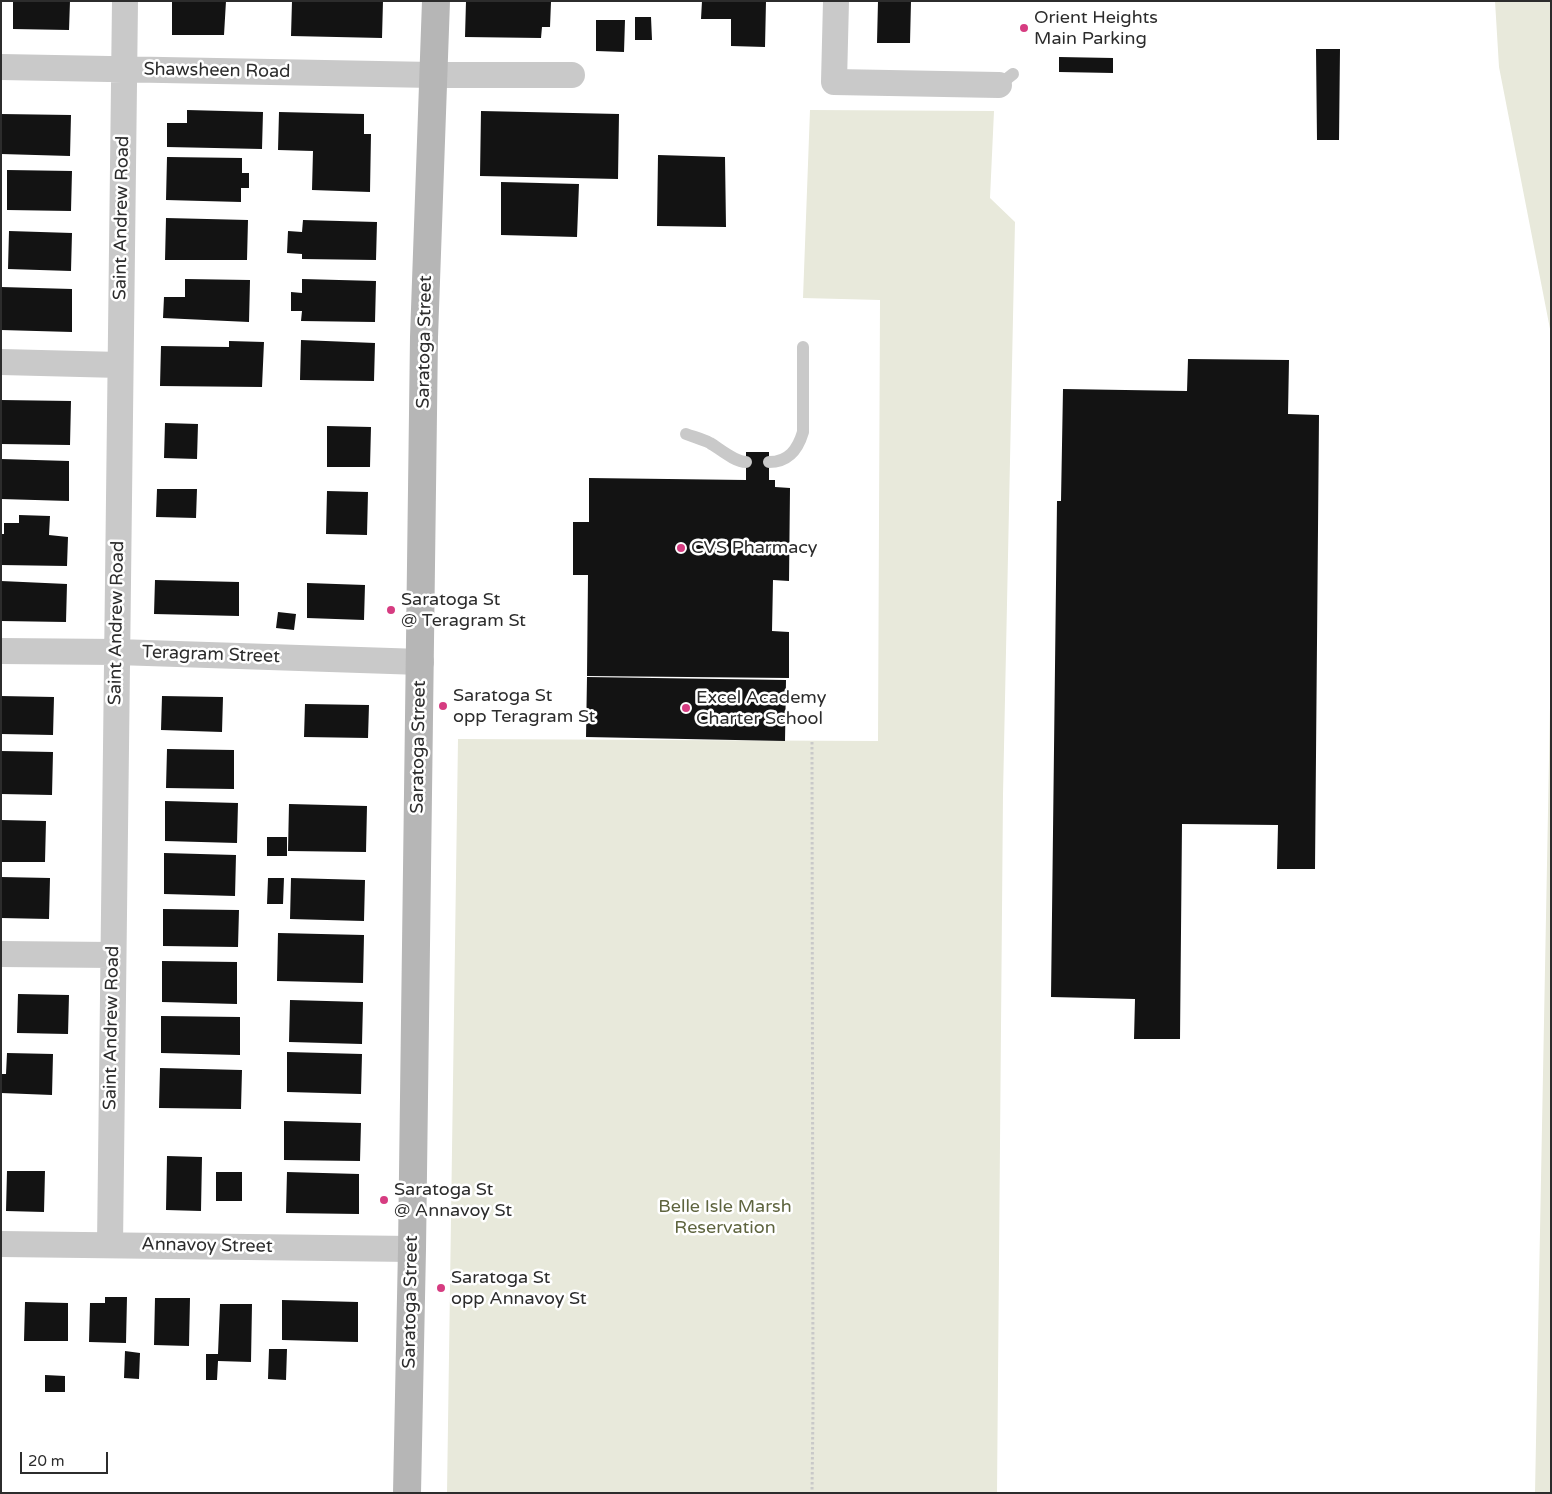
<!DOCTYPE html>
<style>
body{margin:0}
#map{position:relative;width:1552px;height:1494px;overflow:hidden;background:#fff;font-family:"Varela Round",sans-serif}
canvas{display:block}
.frame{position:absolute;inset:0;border:2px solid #2c2c2c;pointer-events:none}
.scale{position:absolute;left:20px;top:1452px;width:88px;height:22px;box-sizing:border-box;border:2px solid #2c2c2c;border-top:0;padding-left:6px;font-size:15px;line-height:18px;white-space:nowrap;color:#2c2c2c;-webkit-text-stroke:4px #fff;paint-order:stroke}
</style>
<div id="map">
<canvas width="1552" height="1494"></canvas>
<div class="frame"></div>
<div class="scale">20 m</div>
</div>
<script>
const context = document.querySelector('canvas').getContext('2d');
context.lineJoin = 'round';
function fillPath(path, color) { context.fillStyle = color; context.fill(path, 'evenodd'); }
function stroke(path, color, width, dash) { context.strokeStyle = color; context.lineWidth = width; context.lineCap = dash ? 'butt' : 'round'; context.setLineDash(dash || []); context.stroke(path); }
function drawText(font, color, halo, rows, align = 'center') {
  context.font = font + ' "Varela Round",sans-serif'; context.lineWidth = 5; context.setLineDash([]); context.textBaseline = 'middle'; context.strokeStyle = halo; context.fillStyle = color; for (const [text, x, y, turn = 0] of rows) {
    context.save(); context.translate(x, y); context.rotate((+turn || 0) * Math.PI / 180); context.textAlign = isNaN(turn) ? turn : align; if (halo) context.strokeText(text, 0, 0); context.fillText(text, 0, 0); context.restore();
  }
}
fillPath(new Path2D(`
 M1495,1H1551V334L1499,67Z
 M810,110L994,111L990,198L1015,222L1003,794L997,1493H447L458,739L878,741L880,300L803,298Z
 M1551,654V1493H1535Z`), '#e8e9db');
fillPath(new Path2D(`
 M13,1H70L69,30L13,29Z
 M172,1H226L224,35H172Z
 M292,1H383L382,38L291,36Z
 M466,1L551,2L550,27H542L541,38L465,37Z
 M702,1H766L765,47L731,46V19H701Z
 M878,1H911L910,43H877Z
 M635,17H651L652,40H635Z
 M596,20H625L624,52L596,51Z
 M1316,49H1340L1339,140H1317Z
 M1059,57L1113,58V73L1059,72Z
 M187,110L263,112L262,149L167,147V123H187Z
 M481,111L619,114L618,179L480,176Z
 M279,112L364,114V134H371L370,192L312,190L313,151L278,150Z
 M1,114L71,115L70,156L1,154Z
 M658,155L725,157L726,227L657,226Z
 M167,157L242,158V173H249V188H241V202L166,200Z
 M7,170L72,171L71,211L7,210Z
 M501,182L579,184L577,237L501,235Z
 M166,218L248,220L247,260H165Z
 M303,220L377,222L376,260L302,259V254L287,253L288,231L302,232Z
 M9,231L72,233L71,271L8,269Z
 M185,279L250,280L249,322L163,318L164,297H185Z
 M302,279L376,281L375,322L301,321L302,311H291V292L302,293Z
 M1,287L72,289V332L1,330Z
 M301,340L375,343L374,381L300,380Z
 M229,341L264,342L262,387L160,386L161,346L229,347Z
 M1188,359L1289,360L1288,414L1319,415L1315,869H1277L1278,825L1182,824L1180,1039H1134L1135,999L1051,997L1057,501H1061L1063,389L1187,391Z
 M1,400L71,401L70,445L1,444Z
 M165,423L198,424L197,459L164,458Z
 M327,426L371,427L370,467H327Z
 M746,452H769V480H775V487L790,488L789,581L773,580L772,631L789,632V678L587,676L588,575H573V522H589V478L746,480Z
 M1,459L69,461V501L1,499Z
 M157,489H197L196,518L156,517Z
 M327,491L368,492L367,535L326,534Z
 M19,515L50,516L49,535L68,537L67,566L1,565V534H4V523H19Z
 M155,580L239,582V616L154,614Z
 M1,581L67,584L66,622L1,621Z
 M307,583L365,585L364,620L307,618Z
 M278,612L296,614L294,630L276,628Z
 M587,677L786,680L785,741L586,737Z
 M1,696L54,697L53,735L1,734Z
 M162,696L223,697L222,732L161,730Z
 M305,704L369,705L368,738L304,737Z
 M167,749L234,750V789L166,788Z
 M1,751L53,752L52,795L1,794Z
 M165,801L238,803L237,843L165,841Z
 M289,804L367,806L366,852L288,851Z
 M1,820L46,821L45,862H1Z
 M267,837H287V856H267Z
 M164,853L236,855L235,896L164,894Z
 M1,877L50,878L49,919L1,918Z
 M268,878H284L283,904H267Z
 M291,878L365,880L364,921L290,919Z
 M163,909L239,910L238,947L163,946Z
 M278,933L364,935L363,983L277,981Z
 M162,961L237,962V1004L162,1002Z
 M18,994L69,995L68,1034L17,1033Z
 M290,1000L363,1002L362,1044L289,1042Z
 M161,1016L240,1017V1055L161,1053Z
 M287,1052L362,1054L361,1094L287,1092Z
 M7,1053L53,1054L52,1095L1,1093V1074H6Z
 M160,1068L242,1070L241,1109L159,1108Z
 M284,1121L361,1123L360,1161L284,1160Z
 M167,1156L202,1157L201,1211L166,1210Z
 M7,1171H45L44,1212L6,1211Z
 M216,1172H242V1201H216Z
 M287,1172L359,1174V1214L286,1213Z
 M105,1297H127L126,1343L89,1342L90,1303H105Z
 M155,1298H190L189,1346L154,1345Z
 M282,1300L358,1302V1342L282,1340Z
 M25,1302L68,1303V1341H24Z
 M220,1304H252L251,1362L218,1361L217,1380H206V1354H218Z
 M269,1349H287L286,1380L268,1379Z
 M125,1351L140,1353L139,1379L124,1378Z
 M45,1375L65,1376V1392H45Z`), '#131313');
stroke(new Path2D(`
 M812,742L813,1408L812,1493`), '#c9c9c9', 3, [2.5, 2.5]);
stroke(new Path2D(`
 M999,85L1013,74
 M686,434C694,437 702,439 710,443C720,449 735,462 746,462
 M769,462C789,462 798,449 803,432V347`), '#c9c9c9', 12);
stroke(new Path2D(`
 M836,1L834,82L999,85
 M1,67L433,75H572
 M1,362L120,365
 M1,651L117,652L421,662
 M1,954L113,955
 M1,1244L412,1249
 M110,1244L125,1`), '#c9c9c9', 26);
stroke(new Path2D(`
 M407,1493L412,1249L424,337L436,1`), '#b6b6b6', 28);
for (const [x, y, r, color] of [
 [1024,28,5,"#d63c81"],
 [681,548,5,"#d63c81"],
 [391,610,5,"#d63c81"],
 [443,706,5,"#d63c81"],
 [686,708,5,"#d63c81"],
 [384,1200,5,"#d63c81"],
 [441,1288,5,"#d63c81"]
]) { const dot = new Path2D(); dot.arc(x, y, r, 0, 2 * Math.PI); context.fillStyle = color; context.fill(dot); stroke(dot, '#fff', 2); }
drawText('18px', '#2c2c2c', '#fff', [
 ["Orient Heights",1034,18],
 ["Main Parking",1034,39],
 ["CVS Pharmacy",691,548],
 ["Saratoga St",401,600],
 ["@ Teragram St",401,621],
 ["Saratoga St",453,696],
 ["opp Teragram St",453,717],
 ["Excel Academy",696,698],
 ["Charter School",696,719],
 ["Saratoga St",394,1190],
 ["@ Annavoy St",394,1211],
 ["Saratoga St",451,1278],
 ["opp Annavoy St",451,1299]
], 'left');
drawText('18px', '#2c2c2c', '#fff', [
 ["Shawsheen Road",217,71,1],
 ["Saint Andrew Road",122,218,-89],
 ["Saratoga Street",425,342,-89],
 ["Saint Andrew Road",117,623,-89],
 ["Teragram Street",211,655,2],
 ["Saratoga Street",419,747,-89],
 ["Saint Andrew Road",112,1028,-89],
 ["Annavoy Street",207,1246,1],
 ["Saratoga Street",411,1302,-89]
]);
drawText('18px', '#5e643e', '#fff', [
 ["Belle Isle Marsh",725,1207],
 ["Reservation",725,1228]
]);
</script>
